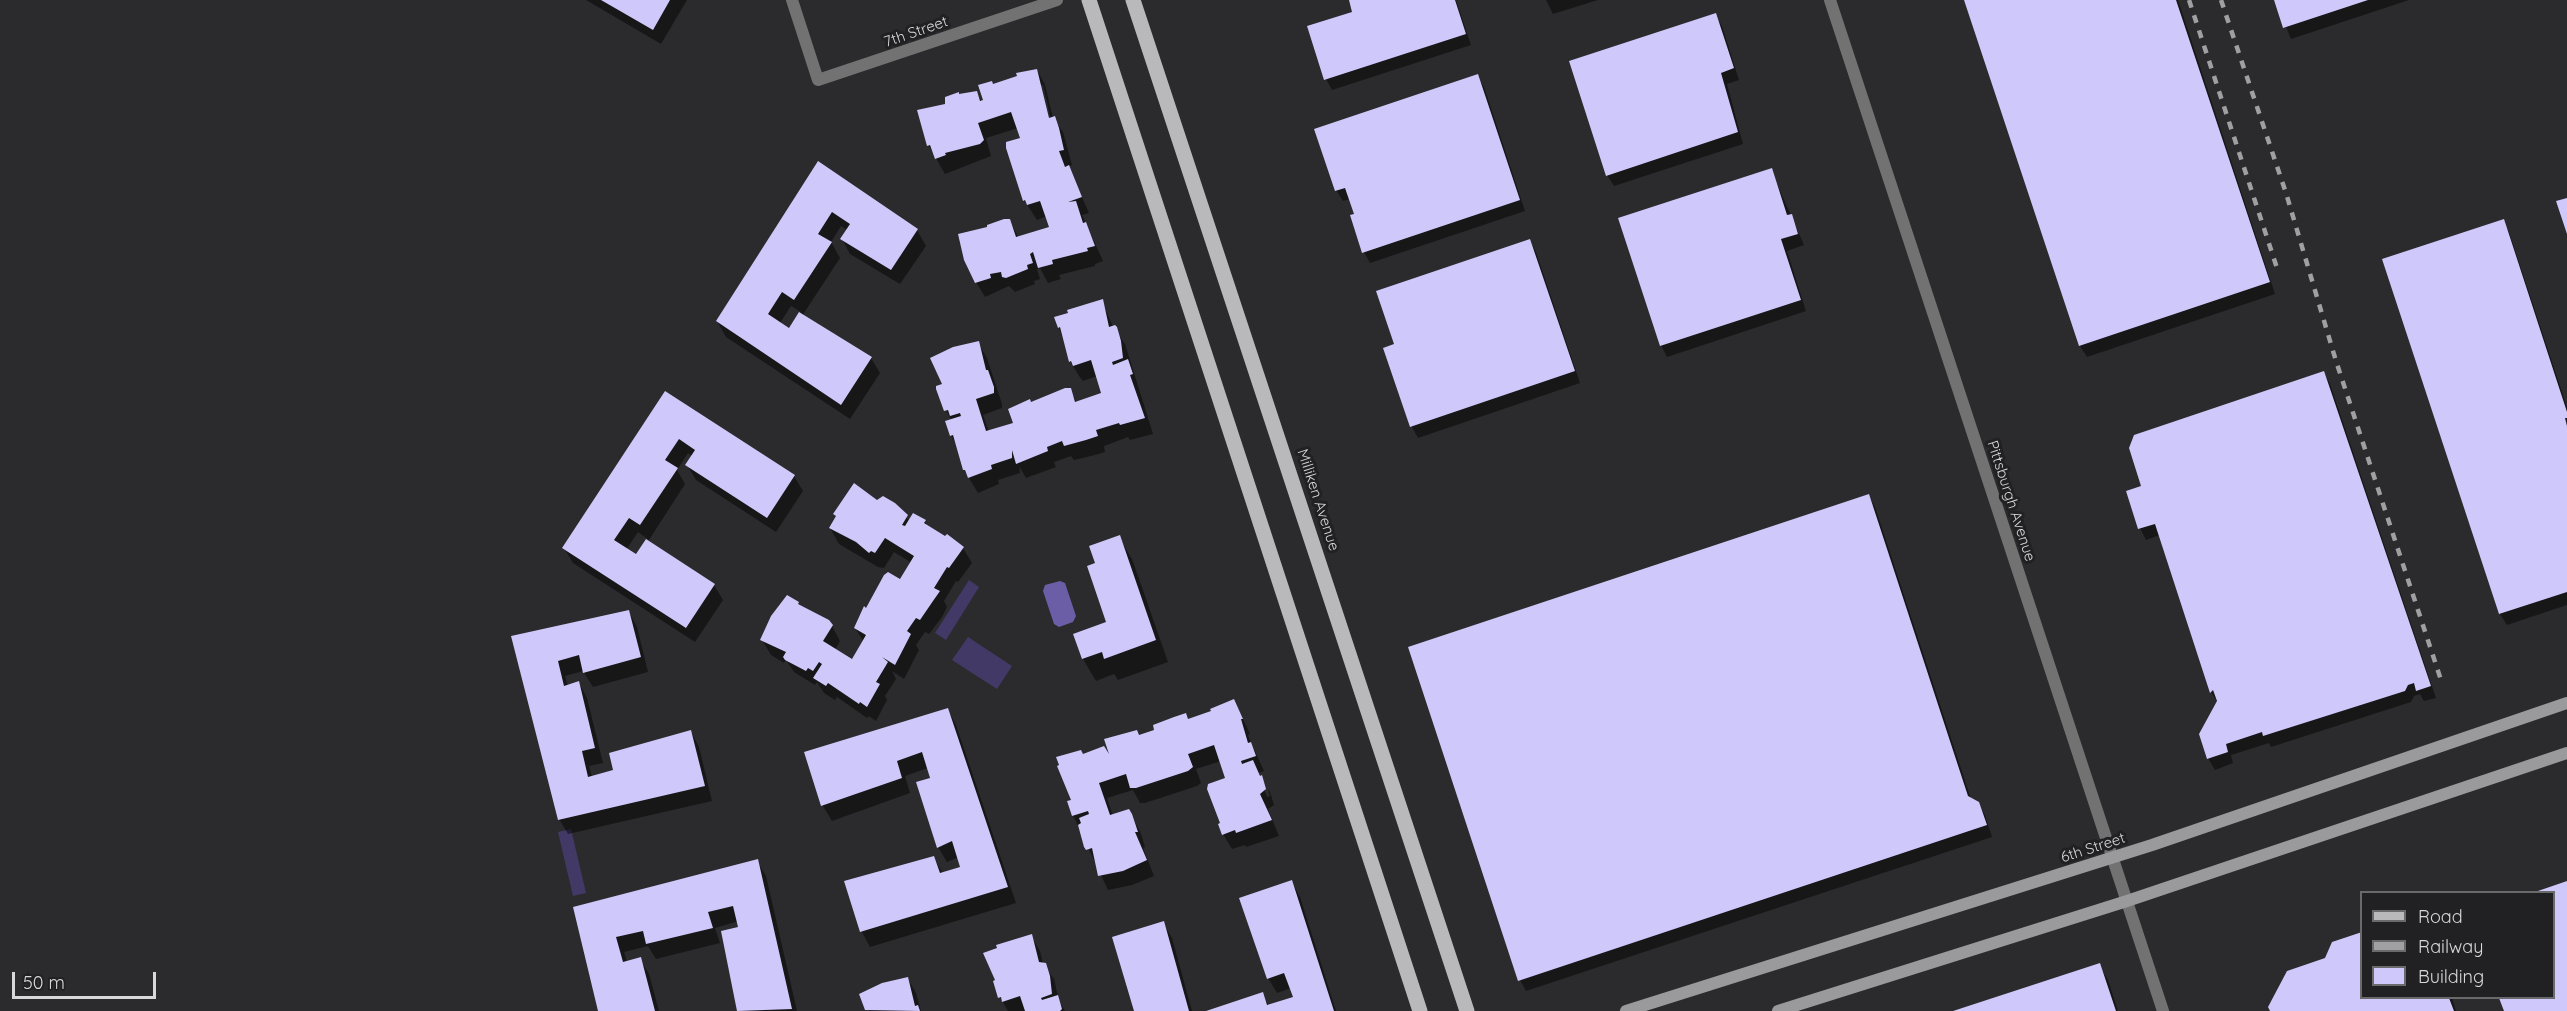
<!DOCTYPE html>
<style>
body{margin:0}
#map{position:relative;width:2567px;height:1011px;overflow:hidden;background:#2b2b2d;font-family:Quicksand,sans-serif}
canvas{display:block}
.legend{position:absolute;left:2360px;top:891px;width:195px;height:108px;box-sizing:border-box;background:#212123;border:2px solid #6a6a6c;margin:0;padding:8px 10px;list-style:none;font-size:18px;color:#d8d7d9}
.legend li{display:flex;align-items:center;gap:12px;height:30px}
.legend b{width:30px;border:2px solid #6a6a6c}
.scale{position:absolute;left:12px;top:972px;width:144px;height:27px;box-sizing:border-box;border:3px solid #d8d7d9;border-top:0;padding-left:8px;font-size:18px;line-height:21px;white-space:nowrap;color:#d8d7d9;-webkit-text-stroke:4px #212123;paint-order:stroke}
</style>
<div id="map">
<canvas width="2567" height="1011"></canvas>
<ul class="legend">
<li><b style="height:8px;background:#b9b9bb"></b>Road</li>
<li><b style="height:8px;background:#a09fa1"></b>Railway</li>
<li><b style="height:16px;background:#cfc8fa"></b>Building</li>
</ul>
<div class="scale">50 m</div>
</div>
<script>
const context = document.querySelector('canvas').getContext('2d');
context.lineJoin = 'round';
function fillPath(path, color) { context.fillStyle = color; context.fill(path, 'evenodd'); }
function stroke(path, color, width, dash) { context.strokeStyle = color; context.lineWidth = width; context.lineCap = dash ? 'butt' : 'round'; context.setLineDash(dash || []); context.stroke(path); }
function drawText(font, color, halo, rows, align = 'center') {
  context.font = font + ' Quicksand,sans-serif'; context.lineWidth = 6; context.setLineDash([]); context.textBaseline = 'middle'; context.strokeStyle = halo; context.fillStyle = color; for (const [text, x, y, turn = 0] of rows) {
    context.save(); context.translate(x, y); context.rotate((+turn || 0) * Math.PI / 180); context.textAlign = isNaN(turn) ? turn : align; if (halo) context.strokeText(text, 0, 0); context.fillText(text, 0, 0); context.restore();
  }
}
fillPath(new Path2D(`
 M969,580L979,587L946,640L935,633Z
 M968,637L1012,666L997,689L952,660Z
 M571,829L586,893L573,896L558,832Z`), '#423967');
fillPath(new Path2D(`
 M1060,581L1065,583L1076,616L1073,622L1059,627L1054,624L1043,591L1045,585Z`), '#6c5da7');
fillPath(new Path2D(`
 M586,0H687L661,44Z
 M1350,0H1456L1471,45L1332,90L1326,79L1354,13Z
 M1546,0H1598L1553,14Z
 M1965,0H2178L2275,294L2087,357L2080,346Z
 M2275,0H2409L2291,39Z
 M1715,15L1722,26L1739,80L1727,84L1743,144L1614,186L1607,175Z
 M1037,70L1045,85L1053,118L1063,132L1072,165L1068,166L1089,213L1082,215L1103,261L1095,264V266L1059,275L1061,279L1048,283L1040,268L1037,269L1040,279L1034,281L1035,284L1015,292L1009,286L985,297L976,282L989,228L1009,220L1019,238L1051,228L1047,216L1037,220L1024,200L1022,139L1018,128L986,138L991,156L945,174L929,146L919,112L946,105L959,96L976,92L982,102L993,85ZM1039,85H1043L1052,125H1049Z
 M1477,76L1484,87L1525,211L1370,263L1364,252L1350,199L1343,201L1336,190Z
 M819,163L917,230L926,246L900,284L850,254L842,239L847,230L841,226L831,242L840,258L802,316L871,358L880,373L850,419L726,337L717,321ZM791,306L801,312L790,330L780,323Z
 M1771,170L1804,245L1787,251L1806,311L1667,357L1661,345Z
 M2503,221L2509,232L2567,407V605L2507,625L2500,614L2384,260Z
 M1530,241L1536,252L1580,383L1418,438L1412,427L1385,349L1396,345Z
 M1102,301L1113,327L1125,344L1153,434L1130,440L1128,437L1104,446L1105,452L1095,455L1074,460L1071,456L1054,462L1056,467L1026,478L1019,466L1020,473L998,480L999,484L978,493L964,470L958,448L951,435L952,421L946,410L944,385L978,343L987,358L1002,404V408L983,415L989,432L1015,424L1031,403L1070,390L1077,403L1103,394L1097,376L1083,381L1079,376L1070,361L1056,318Z
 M2324,373L2330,384L2436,698L2424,701L2420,694L2414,696L2411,702L2271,747L2269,743L2231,755L2233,763L2215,770L2208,758L2218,703L2211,692L2160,535L2146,540L2140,528L2143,487Z
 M666,393L794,476L803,491L776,532L696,480L687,465L693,457L688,453L677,470L685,484L649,540L638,532L626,550L636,556L714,585L723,600L695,642L573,563L564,548Z
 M1869,496L1875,507L1971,799L1978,803L1985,815L1992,837L1526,991L1520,980Z
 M881,497L910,521L925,522L928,527L963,548L972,563L958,582L956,581L944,601L947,607L942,617L929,634L925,632L916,645L919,650L904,679L892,671L896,679L885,696L887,700L876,721L869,716L867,718L837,697L835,700L824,693L817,682L815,685L794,672L786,660L784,663L771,655L762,640L800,607L832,626L840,641L835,650L852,661L864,642L855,628L866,610L901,581L912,563L894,552L884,568L878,567L839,544L830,528L837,518L835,515L878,502Z
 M1119,537L1132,559L1168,662L1118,680L1114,674L1096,681L1083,659L1075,635L1108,623L1097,564Z
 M629,612L637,627L648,672L593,687L583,671L565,676L568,686L579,683L587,698L603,763L589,766L592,777L615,771L691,732L699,747L712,801L568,834L559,819L513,637Z
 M1234,700L1250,734L1248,735L1252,745L1264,771L1258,773L1267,797L1270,796L1268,789L1270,792L1274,805L1268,809L1279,836L1246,847L1245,845L1232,849L1223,834L1227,779L1221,761L1196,769L1201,783L1197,786L1145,803H1140L1133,790L1107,798L1113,816L1128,811L1140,831L1145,847L1143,848L1154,876L1132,885L1108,890L1073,815L1072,801L1083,755L1111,761L1139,737L1213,712Z
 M948,710L956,725L1016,903L870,947L862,932L846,882L934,858L943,874L962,868L959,857L947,862L938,847L928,768L905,776L910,793L832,821L823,806L806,753Z
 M757,861L766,876L797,1011H738L722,932L740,928L739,921L715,928L720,943L656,959L648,946L624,952L627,962L640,959L649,974L659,1011H599L575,908Z
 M1292,882L1300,897L1336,1011H1209L1262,994L1269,1006L1294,998L1291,988L1277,993L1268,978Z
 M2567,883V1011H2506L2501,998H2554V892H2538Z
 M1163,923L1172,938L1192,1011H1136Z
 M1031,936L1040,951L1043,964L1054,979L1059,1001L1065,1011H1008L1000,997Z
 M2326,959L2362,998H2452L2456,1011H2271Z
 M2099,965L2108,980L2118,1011H1956Z
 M908,979L916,993L921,1011H869L861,994Z`), '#0007');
fillPath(new Path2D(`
 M601,0H670L653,30Z
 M1349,0H1455L1466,34L1324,80L1307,26L1352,12Z
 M1964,0H2176L2270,282L2079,346Z
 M2274,0H2368L2283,28Z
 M1716,13L1734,68L1721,73L1738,132L1606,176L1569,61Z
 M1037,69L1049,118L1055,116L1059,128L1064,150L1059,151L1065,167L1069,165L1082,197L1068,202L1076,201L1083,223L1086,222L1095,246L1087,248L1088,251L1052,260L1053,264L1038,268L1033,252L1030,254L1033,263L1027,265L1028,269L1006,278L1002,277L1001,272L990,274L991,278L975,283L964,260L958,234L987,227V225L1004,219H1010L1016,237L1049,227L1040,201L1027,205L1025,200L1023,201L1006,148V142L1020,138L1011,112L978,123L984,140L980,144L945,153L946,155L935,159L930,145L927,146L917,110L945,104V97L959,92V94L977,91L980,101L983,100L978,85L992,81L993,84L1017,76L1016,73Z
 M1478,74L1520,200L1362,253L1350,215L1354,214L1345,188L1335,191L1314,129Z
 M818,161L918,229L891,270L840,239L850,224L832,212L818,234L832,242L794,300L782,292L768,314L789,328L799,312L872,357L841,405L716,321Z
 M1772,168L1787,215L1792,214L1798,234L1781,239L1801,300L1660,346L1618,218Z
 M2567,198V234L2556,201Z
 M2504,219L2567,412V418H2565L2567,426V592L2499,614L2382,259Z
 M1530,239L1575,371L1410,427L1383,348L1394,344L1376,291Z
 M1103,299L1109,327L1115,325L1117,327L1121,341L1123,358L1112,362L1113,365L1128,359L1133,374L1130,375L1145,418L1120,425L1119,423L1096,430L1098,436L1086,440L1064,446L1062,441L1047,447L1048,451L1016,464L1012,450V458L991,465L992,469L968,478L965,470H963L953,435L950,436L945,421L961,416L960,413L950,416L948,410L944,411L936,389V386L942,384L930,358L953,347L979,341L986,370H988L994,387V393L976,399L986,431L1013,423L1008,409L1030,399L1031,402L1065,388H1071L1075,402L1101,393L1091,360L1073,366L1071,361L1069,362L1060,327L1058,328L1054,317L1068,313L1067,310Z
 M2324,371L2431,686L2416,691L2414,683L2408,685L2405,691L2263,736L2262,732L2226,744L2228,752L2207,759L2199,734L2217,701L2213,690L2210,693L2155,524L2138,529L2126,491L2141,486L2129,448L2134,435Z
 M665,391L795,475L767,518L685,465L695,450L679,439L665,460L678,468L640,525L629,518L614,540L636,554L646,539L715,584L686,628L562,548Z
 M854,483L877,500L883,496L895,503L908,515L902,525L905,526L913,513L926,520L924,523L945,536L947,534L964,547L949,568L947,567L934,588L940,591L933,601L920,620L916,618L907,631L911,634L895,665L882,657L888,662L876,682L880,684L867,707L860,702L859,704L828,683L826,686L813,678L822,664L819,662L813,671L808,668L806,671L785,660L783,657L786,652L760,640L771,616L787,595L799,602L798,604L829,620L833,625L823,641L852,659L866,635L854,628L864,606L866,608L884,575L888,572L900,579L914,556L885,538L875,553L871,551L869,553L856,542L829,528L836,516L833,514Z
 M1869,494L1968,796L1979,802L1987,825L1518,981L1408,647Z
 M1120,535L1156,640L1104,659L1102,652L1082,659L1073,634L1106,622L1087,566L1095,563L1089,546Z
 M629,610L641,657L583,673L579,655L558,661L564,686L579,681L595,748L582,751L588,777L613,770L609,753L691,730L705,786L558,820L511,636Z
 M1234,699L1243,719H1241L1248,743L1251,742L1256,756L1241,761L1242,764L1253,760L1260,776L1262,775L1266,789L1260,794L1272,820L1236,833L1235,830L1222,835L1218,824L1220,823L1207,789L1208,784L1225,778L1214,745L1188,754L1193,767L1188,771L1136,788H1130L1126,774L1099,783L1110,815L1129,809L1132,814L1138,832H1135L1147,860L1123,871L1098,876L1092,848L1086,850L1084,847L1078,825L1081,823L1079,818L1089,814L1088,811L1072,816L1067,801L1071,800L1057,766L1059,765L1056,757L1081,750L1083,754L1104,746L1109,754L1104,739L1137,730L1139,735L1154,730L1153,725L1174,717L1186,713L1188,719L1211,711L1210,709Z
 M948,708L1008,887L860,932L844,881L934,856L940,873L960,867L952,841L937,848L916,782L930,778L922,752L897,761L902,778L821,806L804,752Z
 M758,859L792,1009L737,1011L721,931L738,927L733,906L708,912L713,928L646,944L643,931L616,937L623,962L641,957L655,1011H598L573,907Z
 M1292,880L1334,1011H1206L1263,992L1267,1005L1293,997L1284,973L1267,979L1239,898Z
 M2567,881V1011H2504L2499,998H2554V892H2535Z
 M1164,921L1189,1011H1134L1112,937Z
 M2362,932V998H2449L2454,1011H2270L2268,1007L2287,971L2325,958L2332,942Z
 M1032,934L1039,962L1046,963L1050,976L1052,994L1041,998L1042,1000L1058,995L1062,1009L1060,1011H1025L1020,996L1002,1002L1001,997L998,998L993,981L995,980L983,953L997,948L996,945Z
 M2100,963L2116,1011H1953Z
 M908,977L915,1006L918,1005L920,1011L865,1010L859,994L882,983Z`), '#cfc8fa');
stroke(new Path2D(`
 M792,0L818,80L1057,0
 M1830,0L2163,1011`), '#727273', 12);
stroke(new Path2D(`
 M1626,1011L2152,845L2567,703
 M1778,1011L2127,901L2567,753`), '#9a9a9c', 12);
stroke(new Path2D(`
 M1089,0L1420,1011
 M1133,0L1467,1011`), '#b9b9bb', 15);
stroke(new Path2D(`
 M2189,0L2277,268
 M2221,0L2286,193L2336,361L2441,680`), '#a09fa1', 4.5, [8, 8]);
drawText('15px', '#d8d7d9', '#212123', [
 ["7th Street",916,32,-19],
 ["Milliken Avenue",1318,500,72],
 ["Pittsburgh Avenue",2011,501,72],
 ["6th Street",2093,848,-18]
]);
</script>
